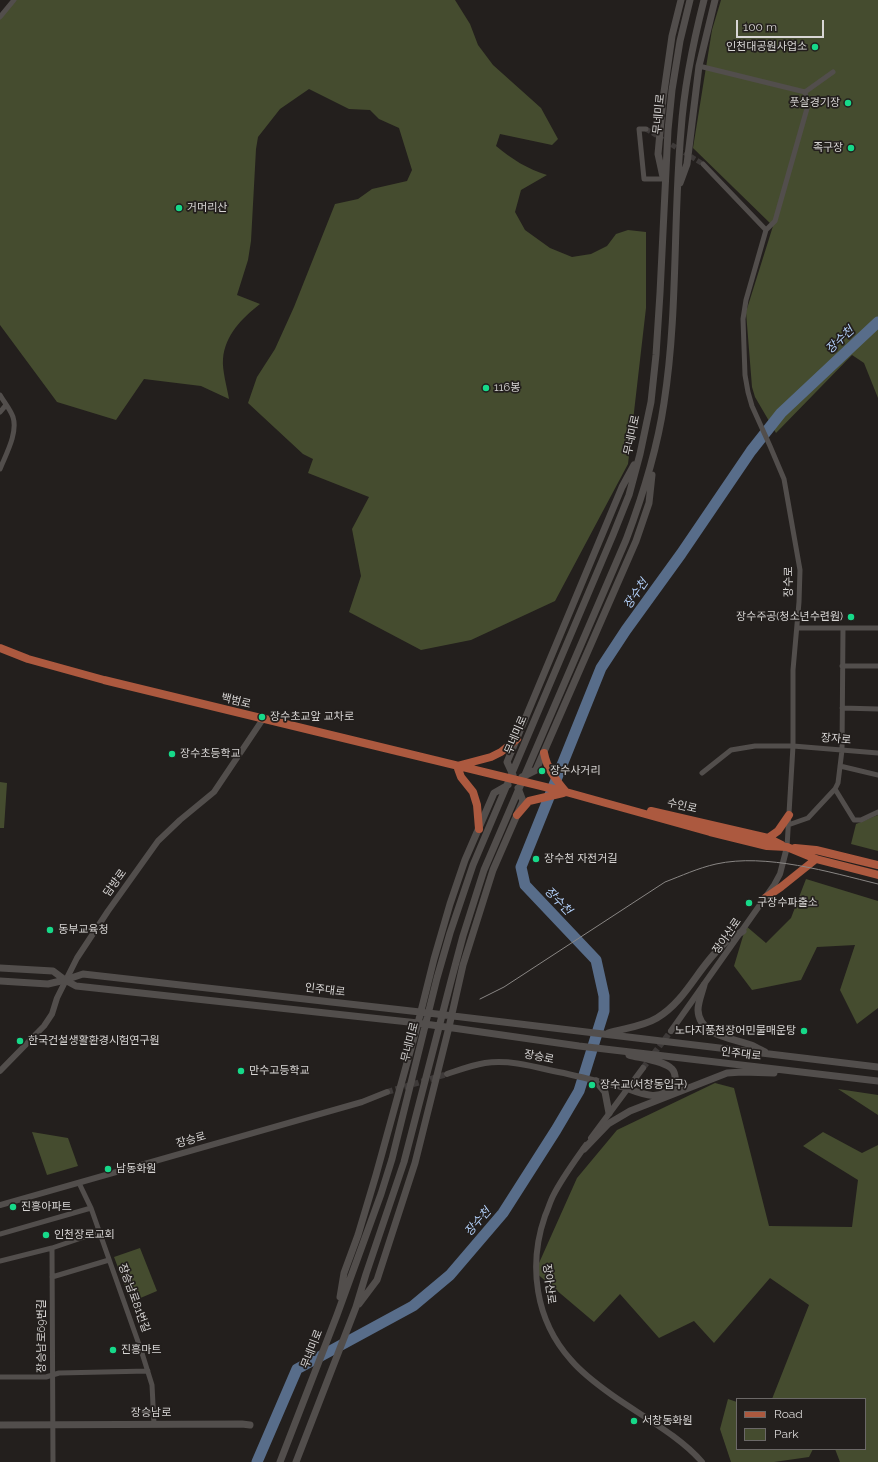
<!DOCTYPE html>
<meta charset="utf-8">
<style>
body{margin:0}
#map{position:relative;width:878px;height:1462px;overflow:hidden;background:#231f1d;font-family:Raleway,sans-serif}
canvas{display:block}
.legend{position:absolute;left:736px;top:1398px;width:130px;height:52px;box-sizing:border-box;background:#231f1d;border:1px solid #6b6867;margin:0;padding:5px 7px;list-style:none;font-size:12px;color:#d8d6d5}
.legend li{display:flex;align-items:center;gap:8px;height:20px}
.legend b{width:20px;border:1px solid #6b6867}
.scale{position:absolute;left:736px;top:20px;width:88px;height:18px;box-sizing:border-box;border:2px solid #d8d6d5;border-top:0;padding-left:5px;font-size:12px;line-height:14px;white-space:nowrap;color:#d8d6d5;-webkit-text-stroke:3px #231f1d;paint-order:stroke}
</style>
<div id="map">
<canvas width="878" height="1462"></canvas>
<ul class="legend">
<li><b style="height:5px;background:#ac593f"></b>Road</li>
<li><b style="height:11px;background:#454c2f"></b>Park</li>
</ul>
<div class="scale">100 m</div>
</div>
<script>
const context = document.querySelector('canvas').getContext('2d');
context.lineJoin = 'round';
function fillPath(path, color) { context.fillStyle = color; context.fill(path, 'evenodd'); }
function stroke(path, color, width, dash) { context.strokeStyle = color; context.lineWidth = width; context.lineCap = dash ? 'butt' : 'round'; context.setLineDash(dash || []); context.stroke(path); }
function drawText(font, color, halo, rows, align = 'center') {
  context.font = font + ' Raleway,"Noto Sans KR",sans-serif'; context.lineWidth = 3.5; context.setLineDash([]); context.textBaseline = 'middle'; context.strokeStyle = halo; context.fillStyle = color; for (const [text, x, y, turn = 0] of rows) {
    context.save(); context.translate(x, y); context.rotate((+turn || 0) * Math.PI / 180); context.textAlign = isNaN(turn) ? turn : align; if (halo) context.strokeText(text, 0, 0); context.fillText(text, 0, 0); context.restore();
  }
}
fillPath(new Path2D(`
 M13,0H455L470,24L478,45L493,65L541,108L558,139L552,145L500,134L496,146C512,159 527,169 547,175L521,190L515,212L525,230L550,248L572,257L591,254L607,246L616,234L628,230L646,232V308L628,464L555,601L471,640L421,650L349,612L361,576L352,529L369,497L308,473L313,459L303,454L248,403L257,377L275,349L294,307L335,204L358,199L372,189L407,181L412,170L399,128L379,119L370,110L349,109L309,89L280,109L258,137L256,149L251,241L248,260L237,295L260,304C242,318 225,335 223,359C222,370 227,387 229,399L201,386L144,379L116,420L57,402L0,325V15Z
 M721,0H878V398L864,363L852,355L776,433L755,397L752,387L746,312L773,226L693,148L712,30Z
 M0,782L7,783L4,828H0Z
 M878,815V851L851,844L856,824Z
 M806,879L878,901V1008L857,1024L840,990L855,945L817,947L801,980L752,990L734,966L746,926L766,943L791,918Z
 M715,1083L734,1088L769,1226L852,1227L858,1180L803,1146L823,1132L862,1153L878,1145V1462H840L835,1449H865V1399H772L809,1305L770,1278L714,1343L694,1321L659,1338L620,1294L594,1322L535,1272L577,1178L617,1130Z
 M838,1089L878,1095V1115Z
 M32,1132L68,1138L78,1166L47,1175Z
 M140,1248L157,1291L131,1302L114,1257Z
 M728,1399L737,1402V1449H813L809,1457L774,1462H731L720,1429Z`), '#454c2f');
stroke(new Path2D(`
 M257,1462L297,1369L413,1306L450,1275L503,1213L556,1130L579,1091L604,1011V996L596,960L525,885L521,867L601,668L626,630L681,554L751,451L781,413L878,322`), '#586d8a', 11);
stroke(new Path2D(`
 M646,129L703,164`), '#3e3a39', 5, [5, 2.5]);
stroke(new Path2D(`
 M643,1068L671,1031
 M387,1092L447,1074`), '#3e3a39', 6, [6, 3]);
stroke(new Path2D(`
 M0,17L14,0
 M699,66L805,92L833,72
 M646,129H639L644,179H663
 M703,164L766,230L746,300L743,319L745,375L748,392L752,406L770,446L784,479L800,570L799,602L793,670V746L787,847
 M766,230L775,221L808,105L805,92
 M0,395C4,402 10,409 13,417C18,433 6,454 0,469
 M0,412L6,405
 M797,628H878
 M843,628L842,750L838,783L835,789L854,820H861L878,812
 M842,666H878
 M842,708L878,709
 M840,766L878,775
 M702,773L731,750L755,746H793L878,753
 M788,825L808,818L835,789
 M79,1183L91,1208L142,1353L152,1385L154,1424
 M0,1234L91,1208
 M52,1248L53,1462
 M0,1261L52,1248L99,1232
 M52,1277L109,1260
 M0,1377H46L59,1373L148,1371`), '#524e4c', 5);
stroke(new Path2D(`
 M671,1031L774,885L780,874L787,847
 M0,1071L44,1026L52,1014L57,998L77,958L108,911L158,841L180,820L214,792L263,719
 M447,1074C459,1070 472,1065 485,1063C507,1060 528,1065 549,1070C575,1075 600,1082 626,1088
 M591,1138L643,1068
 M586,1145C574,1162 562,1178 553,1196C550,1202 548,1209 545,1216C528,1265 535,1320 571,1360C582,1373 598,1385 612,1395C640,1415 680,1436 702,1462
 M0,1205L362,1102L387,1092`), '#524e4c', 6);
stroke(new Path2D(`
 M663,177L658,154L663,99L672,36L681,0
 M680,183L687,164L699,66L715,0
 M513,775L507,762L622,487L634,465
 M522,777L536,770L636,541L649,503L652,475
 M0,968L53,971L65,980L83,974L420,1012L878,1067
 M0,981L48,984L65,980L76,986L418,1023L579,1046L878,1081
 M704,985C702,993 698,1002 698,1010C699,1036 733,1038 751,1045C756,1047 761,1050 765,1052
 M608,1033C624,1028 642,1027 657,1018C687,1000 699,965 725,943C730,938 737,935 743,931
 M596,1081L605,1092L609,1113
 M626,1088C644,1095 661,1102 676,1084C675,1079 676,1073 672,1069C665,1061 640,1058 629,1055
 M584,1149L608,1124L630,1111L727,1073L742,1072L774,1073
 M340,1297L344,1273L358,1235L376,1175L418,1023L434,959L450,904L465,860L494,793L508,785
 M359,1304L377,1280L415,1163L449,1027L463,965L493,870L523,801L518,788
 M0,1425L242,1424L250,1425
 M280,1462L337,1315L381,1194L392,1159L437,978L450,933L473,865L613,535L629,495L640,454L651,402L656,355L660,293L668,130L672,90L680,41L690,0
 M296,1462L356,1307L366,1274L404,1162L451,981L463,936L484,870L626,540C643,495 657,451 664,403C678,313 673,222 681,131C684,87 693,43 704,0`), '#524e4c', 7);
stroke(new Path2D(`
 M0,648L28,659L104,680L566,792L710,832L767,846L787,847L816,859L878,875
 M544,753C547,769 556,780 566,792
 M651,811L768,838L782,845
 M517,815L529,801L563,793
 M479,829L477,805L473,792L461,777L457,766L491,757L501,752L517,739
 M768,838L778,831L789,815
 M795,848L816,850L878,865
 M765,898L781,887L816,859`), '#ac593f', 8);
stroke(new Path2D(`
 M480,999L504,987L665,882C681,876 698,868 716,864C766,853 829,872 878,884`), '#898684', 1);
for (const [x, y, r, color] of [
 [815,47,4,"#16d989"],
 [848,103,4,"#16d989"],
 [851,148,4,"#16d989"],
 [179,208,4,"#16d989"],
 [486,388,4,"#16d989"],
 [851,617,4,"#16d989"],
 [262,717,4,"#16d989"],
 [172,754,4,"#16d989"],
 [542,771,4,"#16d989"],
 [536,859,4,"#16d989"],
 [749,903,4,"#16d989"],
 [50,930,4,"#16d989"],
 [804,1031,4,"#16d989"],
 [20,1041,4,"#16d989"],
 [241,1071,4,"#16d989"],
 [592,1085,4,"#16d989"],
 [108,1169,4,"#16d989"],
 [13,1207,4,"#16d989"],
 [46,1235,4,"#16d989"],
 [113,1350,4,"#16d989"],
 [634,1421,4,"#16d989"]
]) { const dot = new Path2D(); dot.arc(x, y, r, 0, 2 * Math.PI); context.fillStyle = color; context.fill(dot); stroke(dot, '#231f1d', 1.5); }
drawText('11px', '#d8d6d5', '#231f1d', [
 ["인천대공원사업소",807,47,"right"],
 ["풋살경기장",840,103,"right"],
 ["족구장",843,148,"right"],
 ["거머리산",187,208],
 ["116봉",494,388],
 ["장수주공(청소년수련원)",843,617,"right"],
 ["장수초교앞 교차로",270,717],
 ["장수초등학교",180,754],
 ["장수사거리",550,771],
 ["장수천 자전거길",544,859],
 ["구장수파출소",757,903],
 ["동부교육청",58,930],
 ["노다지풍천장어민물매운탕",796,1031,"right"],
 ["한국건설생활환경시험연구원",28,1041],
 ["만수고등학교",249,1071],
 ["장수교(서창동입구)",600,1085],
 ["남동화원",116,1169],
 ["진흥아파트",21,1207],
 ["인천장로교회",54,1235],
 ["진흥마트",121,1350],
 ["서창동화원",642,1421]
], 'left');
drawText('11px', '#d8d6d5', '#231f1d', [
 ["무네미로",659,114,-85],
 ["무네미로",632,435,-78],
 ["장수로",789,582,-90],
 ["백범로",236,701,14],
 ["무네미로",516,735,-67],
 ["장자로",836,739,5],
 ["수인로",682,806,13],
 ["담방로",115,883,-54],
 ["장아산로",727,936,-55],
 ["인주대로",325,990,7],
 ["무네미로",410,1042,-76],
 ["인주대로",741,1054,7],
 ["장승로",539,1057,11],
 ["장승로",191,1140,-16],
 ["장아산로",549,1284,83],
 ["장승남로81번길",134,1298,70],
 ["장승남로69번길",42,1336,-90],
 ["무네미로",312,1349,-69],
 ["장승남로",151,1413]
]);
drawText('italic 12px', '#b2cff8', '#231f1d', [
 ["장수천",840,340,-43],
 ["장수천",636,594,-55],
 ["장수천",558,901,46],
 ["장수천",478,1222,-49]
]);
</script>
